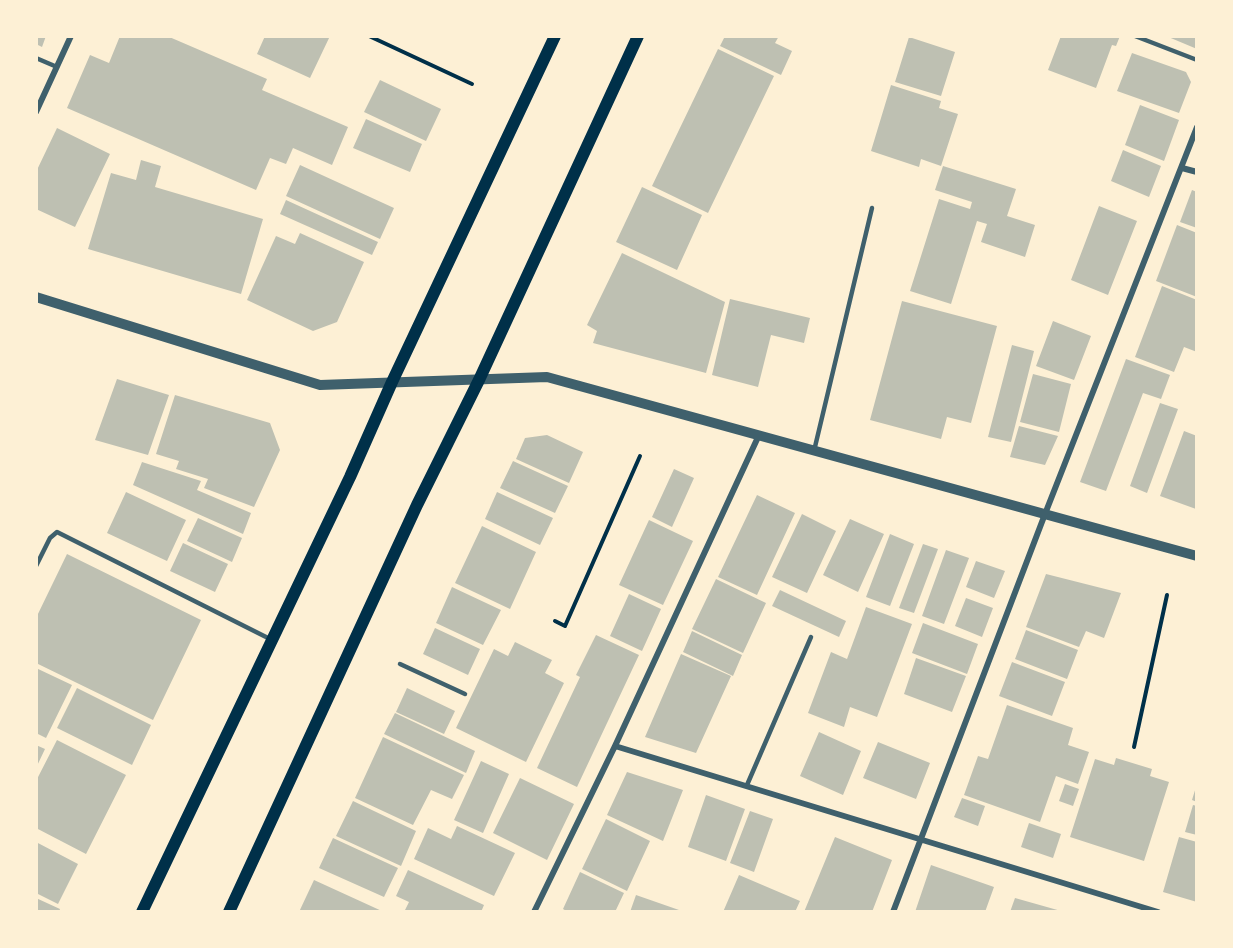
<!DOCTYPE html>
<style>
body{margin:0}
#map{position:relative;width:1233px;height:948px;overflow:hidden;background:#fdf0d5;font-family:Ubuntu,sans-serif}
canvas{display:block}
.frame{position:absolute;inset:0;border:38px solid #fdf0d5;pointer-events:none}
</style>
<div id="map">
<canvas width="1233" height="948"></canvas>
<div class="frame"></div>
</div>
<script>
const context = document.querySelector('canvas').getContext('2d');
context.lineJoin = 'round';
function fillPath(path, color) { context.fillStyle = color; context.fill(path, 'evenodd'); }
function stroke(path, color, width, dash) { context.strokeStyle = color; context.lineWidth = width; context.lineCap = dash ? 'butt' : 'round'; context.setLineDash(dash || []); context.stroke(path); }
fillPath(new Path2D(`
 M36,36H46L42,47L36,44Z
 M120,36H167L267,79L262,90L348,127L332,165L293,148L286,164L270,158L256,190L67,108L90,55L109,63Z
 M265,36H330L310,78L257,54Z
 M725,36H779L775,43L792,51L781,75L720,46Z
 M1061,36H1120L1116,46L1112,45L1096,88L1048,70Z
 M1166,36H1197V49Z
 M909,37L955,52L941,96L895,82Z
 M718,49L774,76L708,213L652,186Z
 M1132,53L1186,72L1191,82L1179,113L1117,91Z
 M380,80L441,109L426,141L364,112Z
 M891,85L941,101L939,108L958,114L941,166L921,159L919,167L871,151Z
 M1140,105L1179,120L1164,161L1125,145Z
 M366,119L422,144L410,172L353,148Z
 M57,128L110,154L75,227L36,209V172Z
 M1123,150L1161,166L1149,197L1111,181Z
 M141,160L161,166L155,187L263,219L241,294L88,249L111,173L136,180Z
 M300,165L394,208L380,239L286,196Z
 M943,166L1016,189L1007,216L1035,225L1025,257L981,242L987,224L977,221L951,304L910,291L939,199L970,209L972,202L935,190Z
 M642,187L702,215L677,270L616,242Z
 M1192,190L1197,192V228L1180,222Z
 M286,200L378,242L372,255L280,214Z
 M1099,206L1137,221L1108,295L1071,280Z
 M1177,225L1197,233V297L1156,281Z
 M300,233L364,262L337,322L313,331L247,300L276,236L295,244Z
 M622,253L725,302L706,373L593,343L597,331L587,325Z
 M1162,286L1197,300V352L1184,347L1174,372L1135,357Z
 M730,299L810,318L804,343L771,335L758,387L712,375Z
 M902,301L997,326L971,423L947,417L941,439L870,420Z
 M1053,321L1091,336L1074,380L1036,366Z
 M1012,345L1034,351L1011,442L988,437Z
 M1126,359L1170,375L1161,399L1143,393L1106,491L1080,482Z
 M1033,374L1071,384L1059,432L1020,422Z
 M117,379L169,395L148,455L95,440Z
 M175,395L270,423L280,450L254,507L204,488L208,479L176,469L179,461L156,454Z
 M1160,403L1178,409L1147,493L1130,486Z
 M1019,426L1058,436L1045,465L1010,457Z
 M1184,431L1197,436L1196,509L1160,496Z
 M547,435L583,452L569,483L516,459L525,438Z
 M513,461L568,486L555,513L500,488Z
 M142,462L201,481L197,490L251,513L243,534L133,485Z
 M674,469L694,478L672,527L652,517Z
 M126,492L186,520L167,561L107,533Z
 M497,492L553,518L540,545L485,519Z
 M757,495L795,513L757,595L718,577Z
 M802,514L836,531L807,593L772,577Z
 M198,518L242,538L232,562L187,541Z
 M850,519L884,534L858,592L823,575Z
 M649,520L693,541L663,605L619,585Z
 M482,526L536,552L510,609L455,583Z
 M890,534L914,544L890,606L866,597Z
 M183,543L228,564L215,592L170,571Z
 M923,544L938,549L914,613L899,608Z
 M946,550L969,558L944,624L922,616Z
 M67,554L201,620L153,720L36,663V618Z
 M976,561L1005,571L994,598L966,587Z
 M1046,574L1121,593L1104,638L1086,631L1079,647L1026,627Z
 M716,579L766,603L743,653L692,629Z
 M452,587L501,610L483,645L436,623Z
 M780,590L846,621L839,637L772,606Z
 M629,594L661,609L642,651L610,636Z
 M966,598L993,608L982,637L955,626Z
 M866,607L912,624L877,717L850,707L844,727L808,713L831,652L847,659Z
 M923,623L978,644L967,674L912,653Z
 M435,628L480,649L468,675L423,654Z
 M1026,630L1078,650L1067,679L1015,659Z
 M692,631L742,655L733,676L683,652Z
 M596,635L639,655L577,787L537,768L580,677L576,675Z
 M515,642L552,660L545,673L564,683L526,762L456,728L494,649L508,656Z
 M681,654L731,676L696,753L645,737Z
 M916,658L966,676L952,712L904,694Z
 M1012,662L1065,682L1052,716L999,696Z
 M36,668L72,685L46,738L36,733Z
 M77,688L151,725L132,765L57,728Z
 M407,688L455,711L444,734L396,712Z
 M1007,705L1073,728L1068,745L1089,752L1078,784L1056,776L1040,822L964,795L978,756L988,759Z
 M395,713L475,751L466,773L384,734Z
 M819,732L861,751L843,795L800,776Z
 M383,737L464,775L452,799L431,790L413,825L355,798Z
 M57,740L126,775L86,854L36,828V781Z
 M878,742L930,763L916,799L863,778Z
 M36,745L45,749L36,768Z
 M1116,758L1152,769L1150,776L1169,782L1144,861L1070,837L1095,759L1114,765Z
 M481,761L509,774L483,833L454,820Z
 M627,772L683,790L663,841L607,815Z
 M520,778L574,804L547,860L493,833Z
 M1065,784L1079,789L1073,806L1059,801Z
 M1196,787H1197V802L1192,800Z
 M706,795L745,809L726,861L688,847Z
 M962,798L985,806L978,826L954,817Z
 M353,801L416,831L401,866L336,836Z
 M1193,805L1197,806V835L1185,832Z
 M750,811L773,819L754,872L730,863Z
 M606,819L650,841L627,891L582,869Z
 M1029,823L1061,834L1053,858L1021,847Z
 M457,826L515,853L494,896L414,859L428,828L451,839Z
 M835,837L892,860L872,912H804Z
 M1179,837L1197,842V902L1163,892Z
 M333,838L398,868L384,897L319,868Z
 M36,842L78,864L58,904L36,893Z
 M931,865L994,887L985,912H915Z
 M408,870L484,905L481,912H404L409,902L396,896Z
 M580,872L624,893L615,912H568L563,909Z
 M739,875L800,901L795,912H723Z
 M314,880L384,912H299Z
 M636,895L679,910L678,912H630Z
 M36,898L60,909L59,912H36Z
 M1015,898L1061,911L1060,912H1010Z`), '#bec0b2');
stroke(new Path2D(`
 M369,36L472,84
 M555,621L565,626L640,456
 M1134,747L1167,595`), '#003049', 4);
stroke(new Path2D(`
 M1135,36L1197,60
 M36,58L57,67
 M814,451L872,208
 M36,566L50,538L57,532L272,640
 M400,664L465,694
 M747,785L811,637`), '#3f606c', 4.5);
stroke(new Path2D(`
 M36,112L71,36
 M1182,168L1197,172
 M615,746L1158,912
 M534,912L615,746L759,435
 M893,912L1045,514L1197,127`), '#3f606c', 6);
stroke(new Path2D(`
 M36,297L320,385L547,377L1197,556`), '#3f606c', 10);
stroke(new Path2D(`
 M142,912L350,477L392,382L555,36
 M229,912L417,505L479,380L638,36`), '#003049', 12);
</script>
